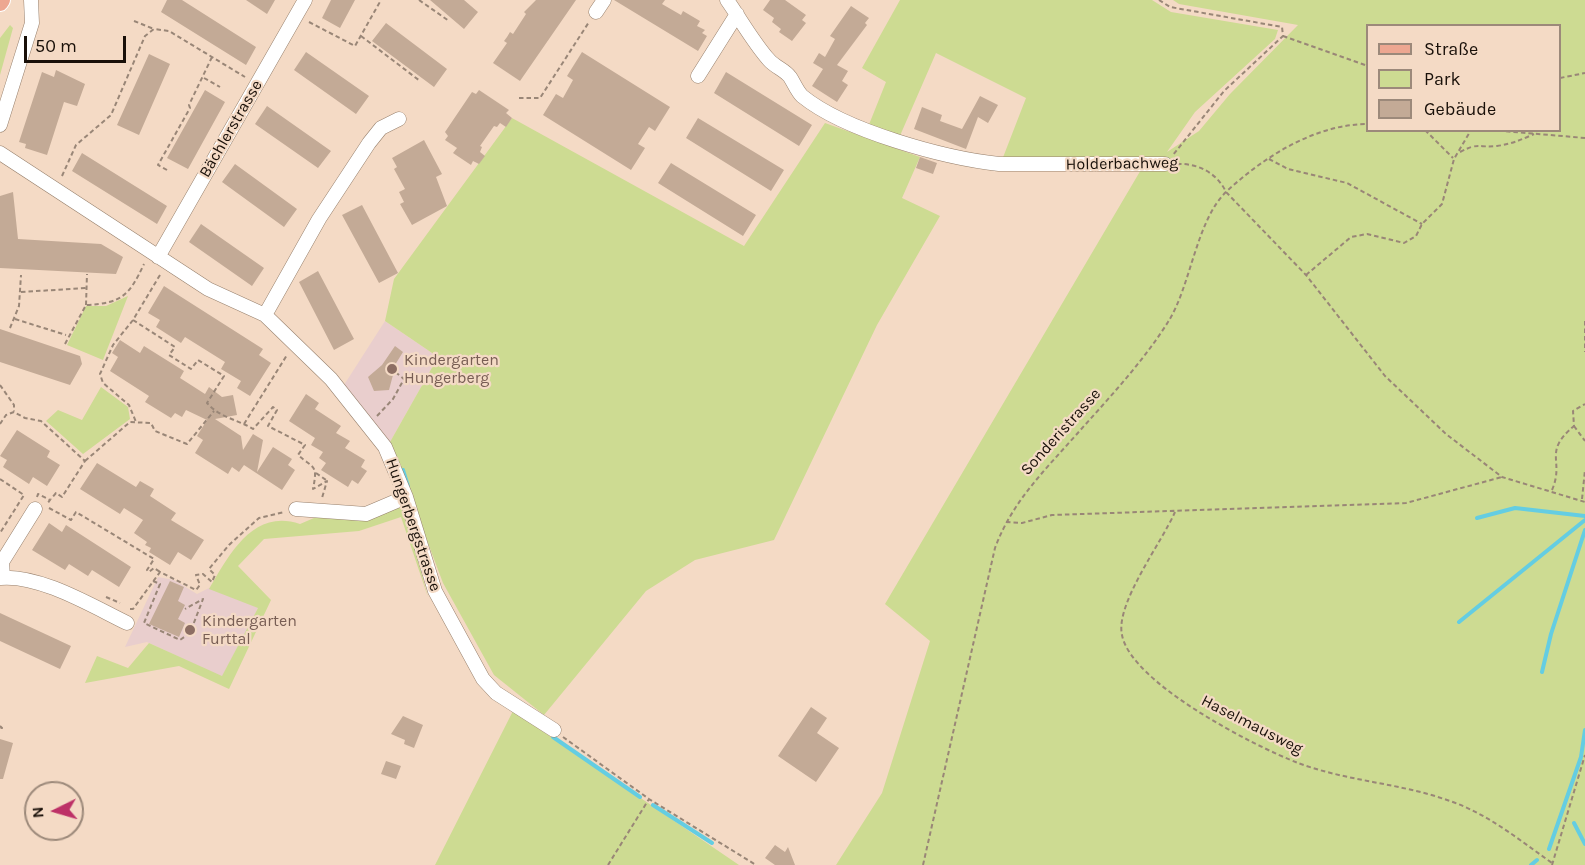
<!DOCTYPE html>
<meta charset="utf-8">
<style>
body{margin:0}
#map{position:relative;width:1585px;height:865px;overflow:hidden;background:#f4dac5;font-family:Karla,sans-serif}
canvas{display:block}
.legend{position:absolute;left:1366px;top:24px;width:195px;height:108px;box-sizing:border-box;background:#f4dac5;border:2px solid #9c897a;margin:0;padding:8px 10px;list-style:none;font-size:18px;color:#191009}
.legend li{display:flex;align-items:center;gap:12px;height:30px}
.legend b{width:30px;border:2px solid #9c897a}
.north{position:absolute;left:24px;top:781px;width:60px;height:60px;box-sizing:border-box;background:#f4dac5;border:2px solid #9c897a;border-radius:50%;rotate:265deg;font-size:16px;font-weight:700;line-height:24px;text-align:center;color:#191009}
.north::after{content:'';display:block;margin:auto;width:21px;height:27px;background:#bd3167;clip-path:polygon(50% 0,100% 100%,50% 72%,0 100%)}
.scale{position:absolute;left:24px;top:36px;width:102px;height:27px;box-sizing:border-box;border:3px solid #191009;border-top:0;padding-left:8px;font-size:18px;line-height:21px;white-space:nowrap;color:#191009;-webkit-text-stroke:4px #f4dac5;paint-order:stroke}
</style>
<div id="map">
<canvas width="1585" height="865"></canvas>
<ul class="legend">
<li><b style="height:8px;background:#eda791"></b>Straße</li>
<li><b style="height:16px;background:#cddb92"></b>Park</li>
<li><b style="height:16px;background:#c3aa96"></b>Gebäude</li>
</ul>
<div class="north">N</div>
<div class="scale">50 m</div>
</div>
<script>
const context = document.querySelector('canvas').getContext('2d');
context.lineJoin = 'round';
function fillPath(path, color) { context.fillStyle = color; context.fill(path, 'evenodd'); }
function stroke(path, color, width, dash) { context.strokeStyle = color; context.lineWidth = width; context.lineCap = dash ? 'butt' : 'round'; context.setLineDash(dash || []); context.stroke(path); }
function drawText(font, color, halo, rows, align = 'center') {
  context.font = font + ' Karla,sans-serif'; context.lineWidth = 4.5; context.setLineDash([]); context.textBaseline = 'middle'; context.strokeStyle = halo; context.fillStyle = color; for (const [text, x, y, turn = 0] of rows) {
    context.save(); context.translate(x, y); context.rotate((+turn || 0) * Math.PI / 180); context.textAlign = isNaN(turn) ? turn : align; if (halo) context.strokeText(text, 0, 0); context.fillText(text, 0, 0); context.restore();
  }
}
fillPath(new Path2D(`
 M385,321L438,357L390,442L344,385Z
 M158,577L174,580L197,594L231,577L258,608L222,677L147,642L125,647Z`), '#e9cecd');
fillPath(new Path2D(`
 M900,0H1152L1171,12L1278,30L1275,39L1195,112L1167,152L1199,131L1230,94L1298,25L1179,4L1173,0H1585V865H836L882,793L930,641L885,604L1142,168L1002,160L1026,98L936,53L899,138L868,127L886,82L862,68ZM1368,26H1560V130H1368Z
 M10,25L13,28L0,75V38Z
 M512,118L744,246L825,123L920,157L902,198L940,216L877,325L774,540L695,560L646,591L544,715L494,675L443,583L390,442L438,357L385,321L394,279Z
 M128,296L103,360L67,345L86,306H106Z
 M101,387L128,407L130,419L83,454L46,421L58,410L82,420Z
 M402,502L428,597L401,517L359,531L264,539L238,566L271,600L229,689L179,666L85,683L97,656L128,668L149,643L222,676L258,608L209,589C229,555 253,508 300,524L321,515Z
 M513,711L739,865H435Z`), '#cddb92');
stroke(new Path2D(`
 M403,470L408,486
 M1477,518L1515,508L1585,516
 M1459,622L1585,520
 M1542,672L1551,634L1585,530
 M553,737L640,797
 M653,805L712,843
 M1574,823L1585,844
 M1549,849L1581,757L1585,730
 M1531,865L1537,860`), '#64cde2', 4);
fillPath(new Path2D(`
 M167,0H182L256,47L246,65L161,12Z
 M246,0H275L267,14Z
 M331,0H355L340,28L322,18Z
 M430,0H464L478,12L464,29Z
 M536,0H576L520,81L493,63L507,43L504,41L507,37L510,32L513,34L526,14L524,12Z
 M614,0H665L662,4L681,15L683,11L700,21L697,26L705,30L702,33L707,36L698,51Z
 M770,0H785L806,15L802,20L806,23L792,41L779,32L781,29L772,22L774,18L763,10Z
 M851,6L869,18L865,23L867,25L837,65L848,71L842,81L848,85L837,102L812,86L823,69L813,63L819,53L825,57L835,39L830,36Z
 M386,23L447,69L434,87L372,41Z
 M306,52L369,96L356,114L294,70Z
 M582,52L670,107L655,131L649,127L638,144L645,148L631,170L543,115L556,94L563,98L573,80L567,76Z
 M149,54L170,64L139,135L117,125Z
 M56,70L85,84L77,106L64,102L47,155L25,148L26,144L19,142L42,72L54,77Z
 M726,72L812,125L799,146L714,93Z
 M205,90L225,102L188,169L167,158Z
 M479,90L509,110L506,113L512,118L506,127L500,123L497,127L494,126L480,146L482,147L480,152L485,156L479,164L473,161L471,165L453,153L457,148L445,140L448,136L445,132L472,92L476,94Z
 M980,96L998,105L988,123L978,117L966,149L914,129L922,107L942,115L940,121L962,129Z
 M267,106L331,151L318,168L255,124Z
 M698,118L784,170L771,191L686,138Z
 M424,140L442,174L436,177L447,206L412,225L400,204L404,202L399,192L405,189L394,169L397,167L392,158Z
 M82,153L167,206L157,224L72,171Z
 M920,157L937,163L933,174L916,168Z
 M671,163L756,215L743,236L658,183Z
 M235,164L297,209L284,227L222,182Z
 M13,192L18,239L101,244L123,257L116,274L0,268V196Z
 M362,205L398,273L379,283L342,215Z
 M201,224L264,268L252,286L189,242Z
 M318,271L354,339L334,350L299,282Z
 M164,286L263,349L259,355L271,363L250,396L237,388L241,381L221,369L225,362L185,337L181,343L156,327L160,320L148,313Z
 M0,329L80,356L82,364L70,385L0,362Z
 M120,340L140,353L144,346L184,371L180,378L205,394L209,387L222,397L233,395L237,415L215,419L241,436L243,450L253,434L263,440L257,472L273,447L292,459L288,465L295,470L282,490L244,465L239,472L232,467L228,474L195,453L203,440L197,436L207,420L186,410L182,417L175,413L171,418L145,402L149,396L110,371L118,357L112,353Z
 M395,346L403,352L390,373L393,375L389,390L374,391L368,377L382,365Z
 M306,394L319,403L315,409L341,426L336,433L350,441L345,448L365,460L361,467L367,471L358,484L352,480L348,487L321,470L326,463L319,458L323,452L311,445L315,438L289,421Z
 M17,430L50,451L47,457L60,465L47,486L33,477L29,484L3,467L7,460L0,456Z
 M97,463L136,487L140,481L154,489L150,496L176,513L171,520L204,540L191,560L178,552L170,565L149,552L151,548L145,545L147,542L134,533L143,520L124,508L120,514L80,489Z
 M49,523L62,532L66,525L131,567L119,587L92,570L88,576L69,564L65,570L32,550Z
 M170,581L184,587L178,601L185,605L178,619L185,623L179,637L149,624Z
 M0,613L71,646L60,669L0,641Z
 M811,707L827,718L817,733L839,748L816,782L778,756Z
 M403,716L423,725L414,748L404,744L405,740L391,734Z
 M0,739L13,743L3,779H0Z
 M386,761L401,766L396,779L381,774Z
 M775,845L785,852L788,847L795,865H775L765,858Z`), '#c3aa96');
const minor = new Path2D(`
 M727,0C741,20 753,42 769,60C775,67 785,70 790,77C794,83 797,91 802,96C845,131 944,158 999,164H1165
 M596,12L604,0
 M698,76L737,14
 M0,125L32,23L31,0
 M0,153L208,289L265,315L331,379L385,447L406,497L435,591L483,679L496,693L554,730
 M158,257L305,0
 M265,315L319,219L369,143L381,128L399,119
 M296,509L366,514L406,497
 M3,577L2,562L35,509
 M0,578C39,574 92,606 127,623`);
const major = new Path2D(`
 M0,3L2,0`);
stroke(minor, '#97806d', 15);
stroke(major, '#fff', 18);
stroke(new Path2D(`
 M419,0L449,21
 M1159,0L1170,7L1282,27L1283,36L1224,91L1173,155
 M134,21L154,29
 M309,22L355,46L381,0
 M361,36L420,81
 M1283,36L1368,66
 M204,78L220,87
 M1560,78L1585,73
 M519,98H540L589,22
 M1425,130L1453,158
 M1491,130L1585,138
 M1460,152C1479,142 1478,148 1497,146C1511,144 1521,140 1534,134
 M1269,159L1288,169L1347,183L1422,224
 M1177,164C1198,163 1217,173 1226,192L1306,275L1385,376L1446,434L1502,477L1585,502
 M167,170L158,165L190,108L189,105L212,57
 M62,176L76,145L111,115L145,36L154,29L169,31L245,77
 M160,275L133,320L175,347L169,355L191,369L198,360L224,376L207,403C220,418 237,419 253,429L273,407L277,410L268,426L305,445L298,455C314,469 318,464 313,489L327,481L322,498
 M1306,275L1351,237L1367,234L1404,243L1416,236L1422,224L1442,204L1454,159L1471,130
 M21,292L87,288
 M86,305L87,274
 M15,319L66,335
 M133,320L113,345L100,374L103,383L129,405L136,422
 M1585,321V352
 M10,328L19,306L21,275
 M65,344L86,305C122,303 129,296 144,264
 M0,385L14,405V411
 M377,416L393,399L404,379L394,371
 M0,424L6,415L14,412L25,418L41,421L85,461L62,497L56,493L51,499
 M244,424L287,355
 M1574,426L1585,441
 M85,461L130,422L151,423L155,431L187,444L214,411
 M316,473L326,480
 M0,479L24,495L0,533
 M1552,490C1565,460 1542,453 1574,426L1573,411L1585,404
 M37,497L38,494L50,500L47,504
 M1582,499L1585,470
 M49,508L71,520L76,512L154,559L147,570L149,572L154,568L160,572
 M1175,512C1162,542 1115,604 1122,635C1131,683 1254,746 1298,763C1346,781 1399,783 1447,800C1487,813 1518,839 1552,863
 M1006,522L1022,523L1052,515L1406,503L1502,477
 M153,581L160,584L144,623L180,640L190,633L203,599L185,609
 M106,597L120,603
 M130,609H133L160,572L196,590L200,585L196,575L203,574L212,582L215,575L209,569L229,545L259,518L284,512
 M0,726L2,728L0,727
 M563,737L649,799L756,865
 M608,865L649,799
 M923,865L995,548C1012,502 1044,471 1076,435C1108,399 1143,362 1168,322C1191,286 1196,220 1227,191C1265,156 1316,124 1368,124
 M1552,865L1585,755`), '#998677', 2, [4.5, 3]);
stroke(minor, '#fff', 14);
stroke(major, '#eda791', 16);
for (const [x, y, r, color] of [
 [392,369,6,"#8d6e63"],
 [190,630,6,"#8d6e63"]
]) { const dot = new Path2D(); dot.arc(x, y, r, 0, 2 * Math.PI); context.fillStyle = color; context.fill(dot); stroke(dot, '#f4dac5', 2); }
drawText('16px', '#191009', '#f4dac5', [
 ["Bächlerstrasse",231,129,-60],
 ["Holderbachweg",1122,164,-1],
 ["Sonderistrasse",1061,432,-48],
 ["Hungerbergstrasse",413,525,71],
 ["Haselmausweg",1252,725,27]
]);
drawText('16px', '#785e54', '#f4dac5', [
 ["Kindergarten",404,360],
 ["Hungerberg",404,378],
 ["Kindergarten",202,621],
 ["Furttal",202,639]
], 'left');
</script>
